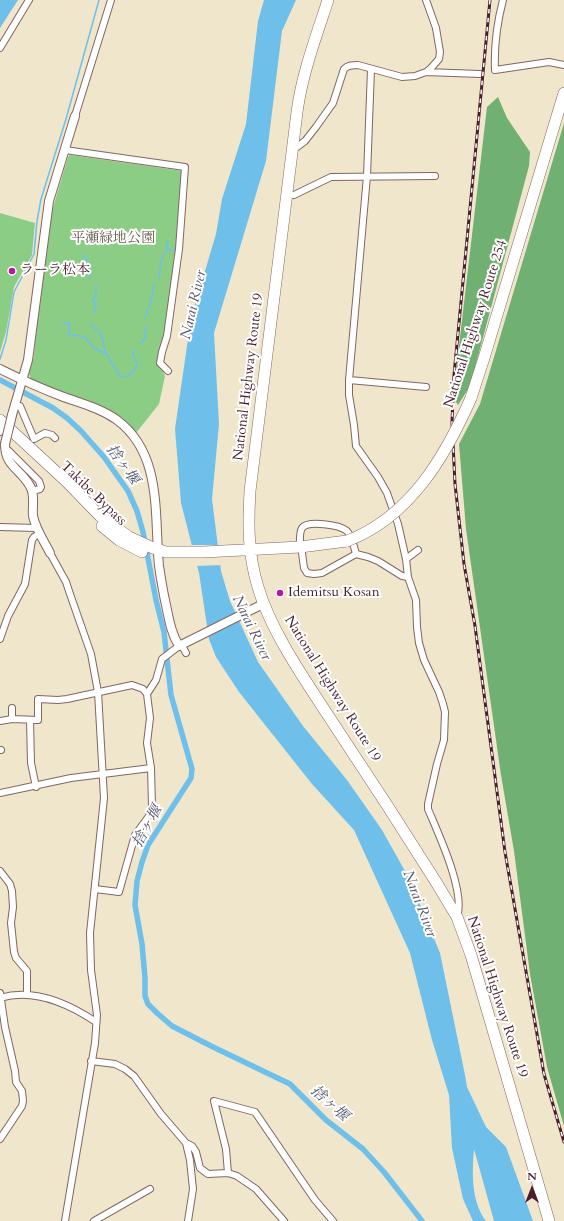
<!DOCTYPE html>
<meta charset="utf-8">
<style>
body{margin:0}
#map{position:relative;width:564px;height:1221px;overflow:hidden;background:#efe6cb;font-family:Cardo,serif}
canvas{display:block}
.north{position:absolute;left:512px;top:1169px;width:40px;height:40px;-webkit-text-stroke:3px #fff;paint-order:stroke;rotate:0deg;font-size:11px;font-weight:700;line-height:16px;text-align:center;color:#4a1f2b}
.north::after{content:'';display:block;margin:auto;width:14px;height:18px;background:#4a1f2b;clip-path:polygon(50% 0,100% 100%,50% 72%,0 100%)}
</style>
<div id="map">
<canvas width="564" height="1221"></canvas>
<div class="north">N</div>
</div>
<script>
const context = document.querySelector('canvas').getContext('2d');
context.lineJoin = 'round';
function fillPath(path, color) { context.fillStyle = color; context.fill(path, 'evenodd'); }
function stroke(path, color, width, dash) { context.strokeStyle = color; context.lineWidth = width; context.lineCap = dash ? 'butt' : 'round'; context.setLineDash(dash || []); context.stroke(path); }
function drawText(font, color, halo, rows, align = 'center') {
  context.font = font + ' Cardo,"Noto Serif JP",serif'; context.lineWidth = 4; context.setLineDash([]); context.textBaseline = 'middle'; context.strokeStyle = halo; context.fillStyle = color; for (const [text, x, y, turn = 0] of rows) {
    context.save(); context.translate(x, y); context.rotate((+turn || 0) * Math.PI / 180); context.textAlign = isNaN(turn) ? turn : align; if (halo) context.strokeText(text, 0, 0); context.fillText(text, 0, 0); context.restore();
  }
}
fillPath(new Path2D(`
 M70,155L183,171L178,243L166,331L159,351L158,357L160,365L165,376L159,404L136,433C116,410 90,402 62,392C51,388 41,383 31,379L29,374L34,356L35,343L52,211L68,157Z
 M0,213L35,223L32,255L14,287L6,332L0,352Z`), '#8bcd85');
fillPath(new Path2D(`
 M498,97L507,118L530,152L529,166L470,386L458,405L453,397L487,107Z
 M564,123V1126L547,1067L530,974L514,851L501,775L466,529L459,444L480,404Z`), '#70b072');
fillPath(new Path2D(`
 M0,0H18L0,28Z
 M264,0H296L282,31L266,161L214,333L219,424L212,499L221,571L230,601L258,662L303,726L347,780L382,830L410,880L440,953L465,1075L467,1087L486,1127L506,1147L533,1221H494L474,1149C472,1173 471,1201 486,1221H473L463,1199L452,1148L449,1095L432,1040L410,953L354,830L312,784L239,692L216,657L209,639L199,573L181,503L175,429L191,318L216,234L222,199L246,124L258,21Z`), '#6ec0ea');
fillPath(new Path2D(`
 M190,545H220L222,565L195,566Z`), '#efe6cb');
stroke(new Path2D(`
 M167,248V240
 M83,255L89,263L90,279
 M159,278L161,261L167,249L170,250H175
 M94,313L96,305L93,300L96,295V285
 M145,318L151,302L154,284
 M63,323L70,324L68,334L85,337C90,345 96,351 105,353
 M91,323L94,328L101,333L105,352L120,376C131,378 134,373 137,363L133,355L134,350
 M140,344L145,338L146,326
 M0,359L6,340L14,292L34,254L37,221L41,199L66,119L99,0`), '#6ec0ea', 1.5);
stroke(new Path2D(`
 M0,380L53,408L67,418L81,431L104,457L128,491L137,511L143,532L156,600L164,632L171,695L192,769L191,778L148,845L142,862L137,881L135,905L142,944L145,978V996L148,1004L157,1013L172,1026L211,1046L290,1084L326,1120L363,1149L384,1172L422,1221`), '#6ec0ea', 5.5);
const minor = new Path2D(`
 M503,0C497,23 494,47 495,70L549,62L564,65
 M0,48L29,0
 M371,69L367,176L349,380V395L354,425L356,446L378,477L387,493L398,524L406,559L408,577L416,600L417,627L419,643L424,660L439,692L443,704L445,712L444,740L437,764L428,804V809C438,833 466,892 457,917
 M426,72L480,74
 M75,116L111,0
 M292,146L297,147L305,141L316,127L333,103L344,69C348,65 353,65 358,65L402,77L415,76L426,72L431,68L439,59L440,52L436,28L426,0
 M65,150L185,167L179,249L167,336L162,352L160,363L168,371
 M286,196L294,195L331,177L435,176
 M349,380L426,387
 M14,405L20,406L34,439L45,433L52,435L55,438
 M0,432L2,429
 M9,451L39,481L41,487L40,489L32,491
 M0,527L36,528
 M300,547C300,541 299,533 302,528C308,520 340,525 347,531C352,536 354,547 356,554
 M50,553L66,582L70,594L91,654L98,692L104,798L90,933L91,970L97,1015L95,1043L65,1221
 M302,553L304,568L307,573L314,574L322,573L356,554L368,557L378,561L402,576L408,577
 M406,559L418,550
 M0,639L8,616L25,584L32,540L34,537L39,534
 M181,644L186,653
 M147,694L156,680L162,659L179,646
 M12,708V719
 M30,720L31,763L36,787
 M0,721L12,719L38,720V699L58,700L67,699L132,685L143,689L147,694L150,718L147,743L151,768L152,807L149,816L135,835L119,892L95,889
 M0,750H1
 M0,793L71,778L151,768
 M0,871L10,884L12,891L13,907L11,923L14,952L16,958L27,971V994
 M0,993L5,1027L15,1071L16,1082L22,1091L23,1101L22,1106L0,1139
 M0,998C33,988 69,1004 96,1022
 M91,1061L115,1064L125,1069L134,1076L161,1114L186,1143L192,1146L196,1152L200,1168L208,1174L228,1173L237,1176L256,1189L284,1221
 M186,1143L190,1160L193,1189L188,1221
 M228,1173L226,1149L214,1101L255,1112L315,1200L333,1221
 M94,1221L150,1189`);
const tertiary = new Path2D(`
 M0,369C20,379 40,388 61,396C80,403 100,408 117,420C163,454 154,516 159,566C161,579 163,592 166,605C169,619 171,633 179,646L263,604
 M12,415L28,360L49,201L75,116
 M5,444C5,468 22,469 31,488C35,496 32,508 33,516C36,530 44,541 50,553`);
const trunk = new Path2D(`
 M328,0C316,37 302,74 297,112L250,491C248,524 248,555 258,587C272,635 310,687 337,729C371,780 404,831 436,882L457,917L471,955L549,1221
 M471,398L484,358L564,93
 M0,420L66,481L100,516L129,537L153,548L166,552H204L300,547L347,541
 M102,526L119,540L142,552`);
stroke(minor, '#846563', 8);
stroke(tertiary, '#846563', 10);
stroke(trunk, '#846563', 12);
stroke(minor, '#fff', 6);
stroke(tertiary, '#fff', 8);
stroke(trunk, '#fff', 11);
const rail = new Path2D(`
 M490,0L454,375L452,422L455,484L464,564L475,626L505,852L544,1074L564,1142`);
stroke(rail, '#4a1f2b', 3);
stroke(rail, '#fff', 1.5, [4.5]);
const tertiaryBridge = new Path2D(`
 M5,444L12,415`);
const trunkBridge = new Path2D(`
 M347,541C410,517 445,457 471,398`);
stroke(tertiaryBridge, '#846563', 10, []);
stroke(trunkBridge, '#846563', 12, []);
stroke(tertiaryBridge, '#fff', 8);
stroke(trunkBridge, '#fff', 11);
for (const [x, y, r, color] of [
 [12,271,4,"#b5179e"],
 [280,593,4,"#b5179e"]
]) { const dot = new Path2D(); dot.arc(x, y, r, 0, 2 * Math.PI); context.fillStyle = color; context.fill(dot); stroke(dot, '#fff', 1.5); }
drawText('14px', '#615c4a', '#fff', [
 ["平瀬緑地公園",113,239]
]);
drawText('14px', '#4a1f2b', '#fff', [
 ["ラーラ松本",20,271],
 ["Idemitsu Kosan",288,593]
], 'left');
drawText('14px', '#4a1f2b', '#fff', [
 ["National Highway Route 254",476,324,-72],
 ["National Highway Route 19",249,377,-83],
 ["Takibe Bypass",93,494,44],
 ["National Highway Route 19",332,689,58],
 ["National Highway Route 19",497,997,72]
]);
drawText('italic 15px', '#57576e', '#fff', [
 ["Narai River",194,305,-77],
 ["捨ヶ堰",122,465,54],
 ["Narai River",251,628,64],
 ["捨ヶ堰",148,827,-61],
 ["Narai River",419,904,69],
 ["捨ヶ堰",329,1104,42]
]);
</script>
